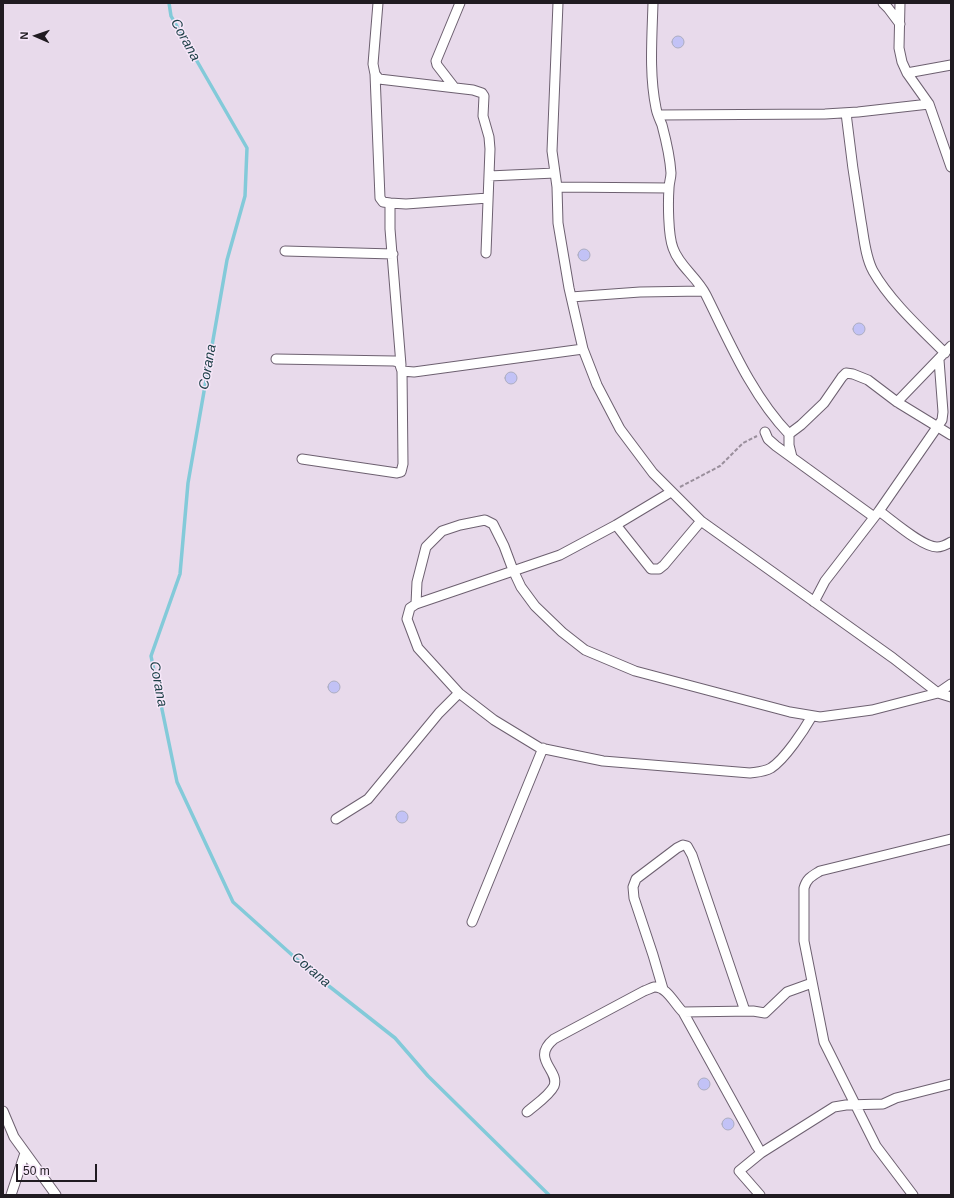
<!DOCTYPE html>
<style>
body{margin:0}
#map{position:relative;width:954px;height:1198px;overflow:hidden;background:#e8daeb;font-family:Arial,sans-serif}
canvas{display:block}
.frame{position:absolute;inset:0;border:4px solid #201b21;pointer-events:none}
.north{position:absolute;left:16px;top:16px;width:40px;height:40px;-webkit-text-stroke:3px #f6e7f9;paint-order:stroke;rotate:272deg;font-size:11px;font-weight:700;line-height:16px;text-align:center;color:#201b21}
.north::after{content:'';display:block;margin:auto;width:14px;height:18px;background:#201b21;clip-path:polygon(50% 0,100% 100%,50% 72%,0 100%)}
.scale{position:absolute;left:16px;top:1164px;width:81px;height:18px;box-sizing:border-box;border:2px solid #201b21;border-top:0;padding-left:5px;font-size:12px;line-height:14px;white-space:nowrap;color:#201b21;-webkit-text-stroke:3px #f6e7f9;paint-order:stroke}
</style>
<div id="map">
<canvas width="954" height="1198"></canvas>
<div class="frame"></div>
<div class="north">N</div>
<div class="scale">50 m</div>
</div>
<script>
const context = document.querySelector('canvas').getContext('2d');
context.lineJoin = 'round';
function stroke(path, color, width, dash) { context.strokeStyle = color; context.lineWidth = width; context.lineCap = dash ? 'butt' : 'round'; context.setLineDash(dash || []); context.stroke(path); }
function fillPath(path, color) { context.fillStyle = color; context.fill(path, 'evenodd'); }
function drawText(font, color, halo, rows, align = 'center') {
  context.font = font + ' Arial,sans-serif'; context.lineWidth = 3; context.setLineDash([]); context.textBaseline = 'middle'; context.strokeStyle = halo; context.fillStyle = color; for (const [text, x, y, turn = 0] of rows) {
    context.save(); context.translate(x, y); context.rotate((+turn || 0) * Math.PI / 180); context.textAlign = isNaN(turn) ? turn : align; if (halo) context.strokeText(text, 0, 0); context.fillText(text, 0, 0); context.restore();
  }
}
stroke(new Path2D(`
 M169,3L171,16L247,148L245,196L227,260L188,483L180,574L151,656L177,782L233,902L311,972L395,1038L428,1076L549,1195`), '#83cad9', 3.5);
const building = new Path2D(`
 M672 42a6 6 0 1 1 12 0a6 6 0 1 1-12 0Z
 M578 255a6 6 0 1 1 12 0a6 6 0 1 1-12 0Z
 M853 329a6 6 0 1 1 12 0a6 6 0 1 1-12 0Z
 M505 378a6 6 0 1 1 12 0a6 6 0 1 1-12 0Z
 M328 687a6 6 0 1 1 12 0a6 6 0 1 1-12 0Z
 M396 817a6 6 0 1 1 12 0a6 6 0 1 1-12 0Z
 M698 1084a6 6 0 1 1 12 0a6 6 0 1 1-12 0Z
 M722 1124a6 6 0 1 1 12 0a6 6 0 1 1-12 0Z`);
fillPath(building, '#c2c2f6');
stroke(building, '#abacc0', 1);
const street = new Path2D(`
 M378,3L373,64L375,74L379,79L473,90L482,93L484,96L483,116L489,137L490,149L486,253
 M558,3L552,151L557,187L558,223L569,288L583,349L597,385L620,429L653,473L701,521L893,658L938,693L951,697
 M653,3C652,38 649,74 656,108C657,114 660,120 662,125C666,140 670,157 671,173C671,178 669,183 669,188C668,202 668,235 673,248C679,266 697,277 706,295C729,341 752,396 789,434V445L792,457
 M883,3L888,8L900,24
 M900,3L899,48L902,62L907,73L929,104L951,167
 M907,73L951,65
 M375,74L380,198L383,202L390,203
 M454,87L437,65L436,61L460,3
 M846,113C850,149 855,185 861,221C864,237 865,256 873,271C890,301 921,329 945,353
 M658,115L825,114L858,112L929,104
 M489,176L555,173
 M557,187L669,188
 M285,251L393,254
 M571,297L640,292L703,291
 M276,359L394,361L399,362L402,371L414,372L583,349
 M401,365L390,229V203L406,204L488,198
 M897,402L951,346
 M765,432L768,439L776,446L874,517
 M789,434L801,425L824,403L842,377L846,373L853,374L868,380L897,402L951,435
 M302,459L397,473L401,472L403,464L402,371
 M671,492L616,525L560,555L416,604L410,608L407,619L418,648L459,693L494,720L540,748L603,761L750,773C757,772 764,772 771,768C785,759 804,730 812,716
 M879,511C892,520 922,547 937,547C942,547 946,545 951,542
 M616,525L651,569H659L664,565L701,521
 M814,602L825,581L879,511L942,420L943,412L939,360
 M416,604L417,582L426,547L442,531L460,525L485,520L493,524L504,546L513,570L521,587L535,606L562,632L585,650L635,671L790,712L820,717L872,710L938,693L951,684
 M336,819L368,799L439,713L459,693
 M472,922L543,748
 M663,989L653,955L634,898L633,887L636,879L677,848L683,845L687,846L692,855L745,1011
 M683,1012L761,1153
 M3,1111L14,1137L56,1195
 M527,1112C536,1104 549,1096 554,1086C560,1070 530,1059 554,1039L644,991C647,990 651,988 654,987C667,986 675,1005 683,1012L753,1011L765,1013L787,992L812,983
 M11,1195L25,1153
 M760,1195L739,1171L761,1153L834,1107L846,1105L883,1104L896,1098L951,1084
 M913,1195L876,1146L824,1042L804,941V888C807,878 812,876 820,871L951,839`);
stroke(street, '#6d6070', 11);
stroke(new Path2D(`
 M680,487L720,466L743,443L757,436`), '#9a8f9c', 2, [4, 2]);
stroke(street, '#fff', 9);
drawText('italic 14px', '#1c3e45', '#f6e7f9', [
 ["Corana",185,40,61],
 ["Corana",208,367,-80],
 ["Corana",158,684,79],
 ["Corana",311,970,40]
]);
</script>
